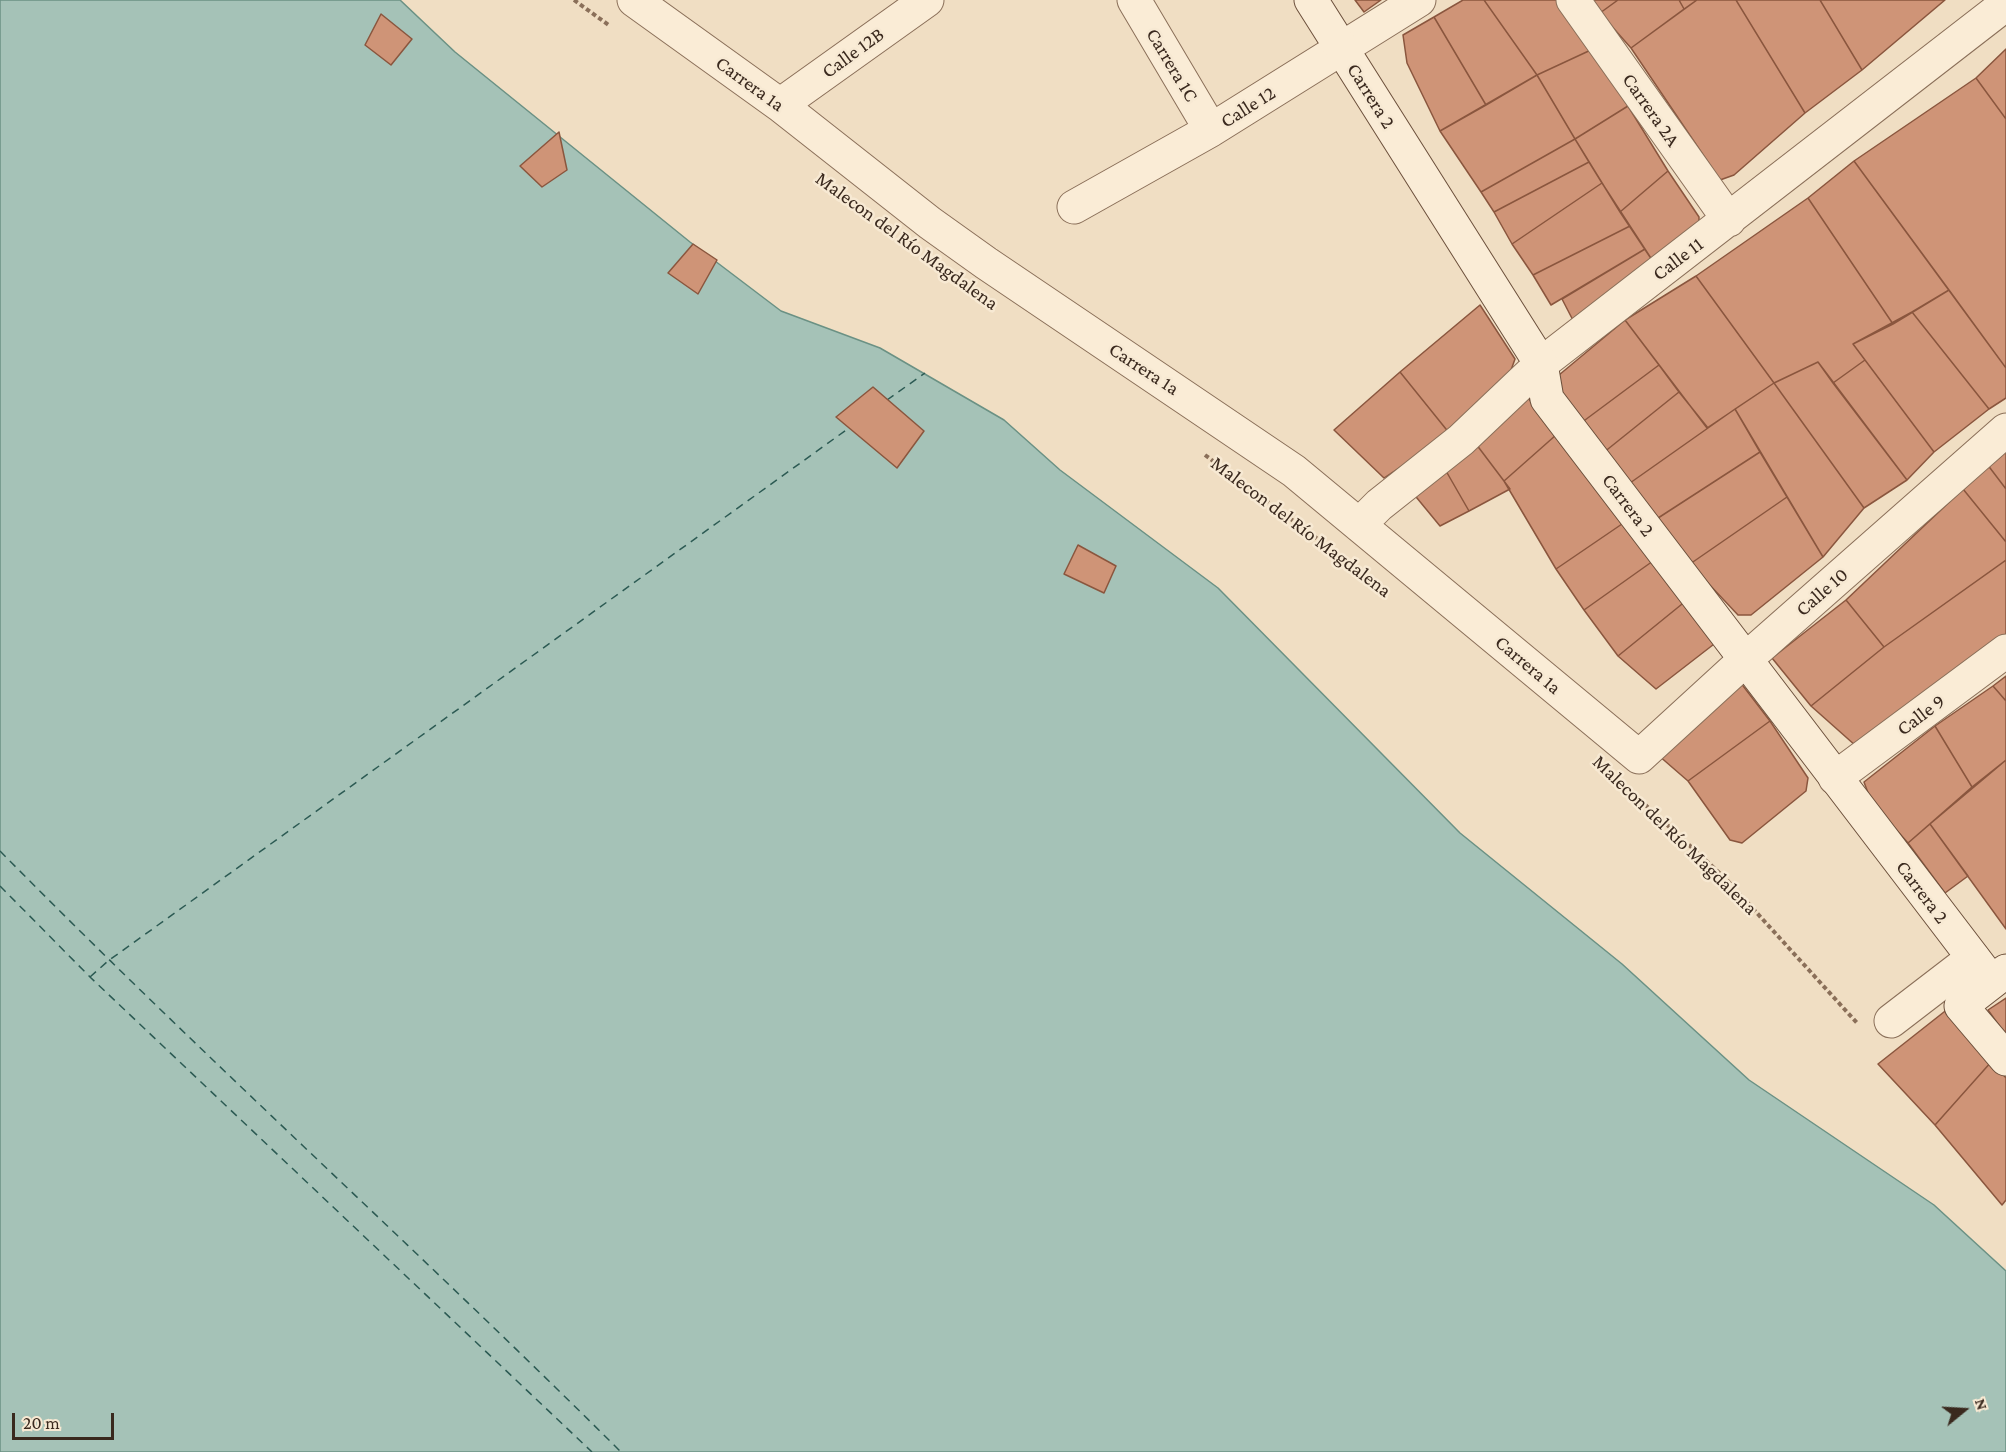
<!DOCTYPE html>
<meta charset="utf-8">
<style>
body{margin:0}
#map{position:relative;width:2006px;height:1452px;overflow:hidden;background:#f0dec3;font-family:"Crimson Pro",serif}
canvas{display:block}
.north{position:absolute;left:1934px;top:1380px;width:60px;height:60px;-webkit-text-stroke:4px #f7e9d3;paint-order:stroke;rotate:72deg;font-size:16px;font-weight:700;line-height:24px;text-align:center;color:#3a291e}
.north::after{content:'';display:block;margin:auto;width:21px;height:27px;background:#3a291e;clip-path:polygon(50% 0,100% 100%,50% 72%,0 100%)}
.scale{position:absolute;left:12px;top:1413px;width:102px;height:27px;box-sizing:border-box;border:3px solid #3a291e;border-top:0;padding-left:8px;font-size:18px;line-height:21px;white-space:nowrap;color:#3a291e;-webkit-text-stroke:4px #f7e9d3;paint-order:stroke}
</style>
<div id="map">
<canvas width="2006" height="1452"></canvas>
<div class="north">N</div>
<div class="scale">20 m</div>
</div>
<script>
const context = document.querySelector('canvas').getContext('2d');
context.lineJoin = 'round';
function fillPath(path, color) { context.fillStyle = color; context.fill(path, 'evenodd'); }
function stroke(path, color, width, dash) { context.strokeStyle = color; context.lineWidth = width; context.lineCap = dash ? 'butt' : 'round'; context.setLineDash(dash || []); context.stroke(path); }
function drawText(font, color, halo, rows, align = 'center') {
  context.font = font + ' "Crimson Pro",serif'; context.lineWidth = 5; context.setLineDash([]); context.textBaseline = 'middle'; context.strokeStyle = halo; context.fillStyle = color; for (const [text, x, y, turn = 0] of rows) {
    context.save(); context.translate(x, y); context.rotate((+turn || 0) * Math.PI / 180); context.textAlign = isNaN(turn) ? turn : align; if (halo) context.strokeText(text, 0, 0); context.fillText(text, 0, 0); context.restore();
  }
}
const water = new Path2D(`
 M0,0H400L455,52L690,242L781,311L880,348L1004,420L1060,470L1218,588L1460,833L1622,964L1749,1080L1934,1205L2006,1271V1452H0Z`);
fillPath(water, '#a5c2b7');
stroke(water, '#6b9184', 1.5);
stroke(new Path2D(`
 M887,400L925,373
 M0,851C202,1056 417,1249 621,1452
 M0,886L90,977L592,1452
 M90,977L108,961L849,428`), '#2c5a53', 1.5, [8, 6]);
const building = new Path2D(`
 M1355,0H1381L1364,12Z
 M1463,0H1484L1537,75L1486,105L1434,17Z
 M1484,0H1560L1593,49L1537,75Z
 M1592,0H1618L1600,13Z
 M1618,0H1679L1684,9L1631,48L1600,13Z
 M1679,0H1697L1684,9Z
 M1697,0H1736L1805,113L1734,175L1720,180L1631,48Z
 M1736,0H1820L1862,70L1805,113Z
 M1820,0H1945L1862,70Z
 M381,14L412,39L391,65L365,45Z
 M1434,17L1486,105L1440,131L1407,63L1403,35Z
 M1593,49L1628,106L1575,139L1537,75Z
 M2006,49V119L1976,78Z
 M1537,75L1575,139L1481,192L1440,131Z
 M1976,78L2006,119V368L1854,161Z
 M1628,106L1668,171L1620,212L1575,139Z
 M559,132L567,170L542,187L520,166Z
 M1575,139L1589,162L1494,212L1481,192Z
 M1854,161L1949,290L1893,324L1808,198Z
 M1589,162L1602,183L1512,244L1494,212Z
 M1668,171L1699,217V226L1654,263L1620,212Z
 M1602,183L1630,226L1533,275L1512,244Z
 M1808,198L1893,324L1853,344L1865,360L1833,383L1818,362L1774,383L1696,276Z
 M1630,226L1645,249L1551,305L1533,275Z
 M693,244L717,260L698,294L668,273Z
 M1645,249L1654,263L1577,328L1562,299Z
 M1696,276L1774,383L1707,428L1625,320Z
 M1949,290L2006,368V398L1989,409L1912,312Z
 M1480,305L1515,359L1505,387L1450,434L1400,372Z
 M1912,312L1989,409L1934,452L1853,344Z
 M1625,320L1659,365L1581,423L1553,380Z
 M1865,360L1934,452L1907,480L1833,383Z
 M1818,362L1907,480L1864,508L1774,383Z
 M1659,365L1679,392L1603,453L1581,423Z
 M1400,372L1450,434L1384,478L1334,430Z
 M1774,383L1864,508L1823,557L1735,409Z
 M873,387L924,431L897,468L836,417Z
 M1679,392L1708,428L1630,483L1603,453Z
 M1526,395L1556,435L1504,481L1473,440Z
 M1735,409L1760,452L1655,520L1630,483Z
 M1556,435L1622,524L1556,569L1504,481Z
 M1473,440L1510,489L1469,511L1442,464Z
 M2006,447V489L1987,464Z
 M1760,452L1787,497L1690,564L1655,520Z
 M1442,464L1469,511L1440,526L1412,492Z
 M1987,464L2006,489V542L1963,489Z
 M1963,489L2006,542V560L1884,647L1846,600Z
 M1787,497L1823,557L1751,615H1738L1690,564Z
 M1622,524L1653,561L1584,610L1556,569Z
 M1078,545L1116,566L1104,593L1064,574Z
 M2006,560V638L1856,746L1811,706L1884,647Z
 M1653,561L1687,600L1618,656L1584,610Z
 M1687,600L1718,641L1656,689L1618,656Z
 M1846,600L1884,647L1811,706L1772,658Z
 M2006,676V701L1993,686Z
 M1737,678L1770,721L1688,781L1658,755Z
 M1993,686L2006,701V760L1972,787L1935,726Z
 M1770,721L1808,778L1806,791L1742,843L1730,840L1688,781Z
 M1935,726L1972,787L1908,843L1871,801L1864,782Z
 M2006,760V929L1930,824Z
 M1930,824L1968,876L1945,893L1908,843Z
 M2006,998V1035L1988,1010Z
 M1949,1008L1992,1061L1935,1125L1878,1064Z
 M1992,1061L2006,1078V1200L2002,1205L1935,1125Z`);
fillPath(building, '#cf9477');
stroke(building, '#8a563e', 1.5);
const street = new Path2D(`
 M634,0L780,105L930,223L986,263L1294,471L1639,757L1746,659L2006,430
 M1134,0L1211,130
 M1573,0L1729,220
 M780,105L927,0
 M1074,207L1211,130L1419,0
 M1359,525L1379,505L1461,440L1541,364L2006,4
 M1835,778L2006,651
 M1891,1021L1973,958`);
const secondary = new Path2D(`
 M1311,0L1541,364L1547,399L1991,981
 M2006,971L1961,1006L2006,1059`);
stroke(street, '#8a6f59', 35);
stroke(secondary, '#6c503c', 35);
stroke(new Path2D(`
 M574,0L610,26
 M1205,455L1331,549
 M1628,789L1726,879L1858,1024`), '#8a6f59', 4, [4.5, 3]);
stroke(street, '#faecd6', 33);
stroke(secondary, '#faecd6', 33);
drawText('20px', '#3a291e', '#f7e9d3', [
 ["Calle 12B",853,53,-36],
 ["Carrera 1C",1172,65,59],
 ["Carrera 1a",750,84,36],
 ["Carrera 2",1371,96,58],
 ["Calle 12",1248,107,-32],
 ["Carrera 2A",1651,110,55],
 ["Malecon del Río Magdalena",907,241,36],
 ["Calle 11",1678,259,-37],
 ["Carrera 1a",1144,369,33],
 ["Carrera 2",1628,505,53],
 ["Malecon del Río Magdalena",1301,527,37],
 ["Calle 10",1822,592,-41],
 ["Carrera 1a",1528,665,40],
 ["Calle 9",1921,715,-37],
 ["Malecon del Río Magdalena",1675,835,44],
 ["Carrera 2",1922,892,53]
]);
</script>
